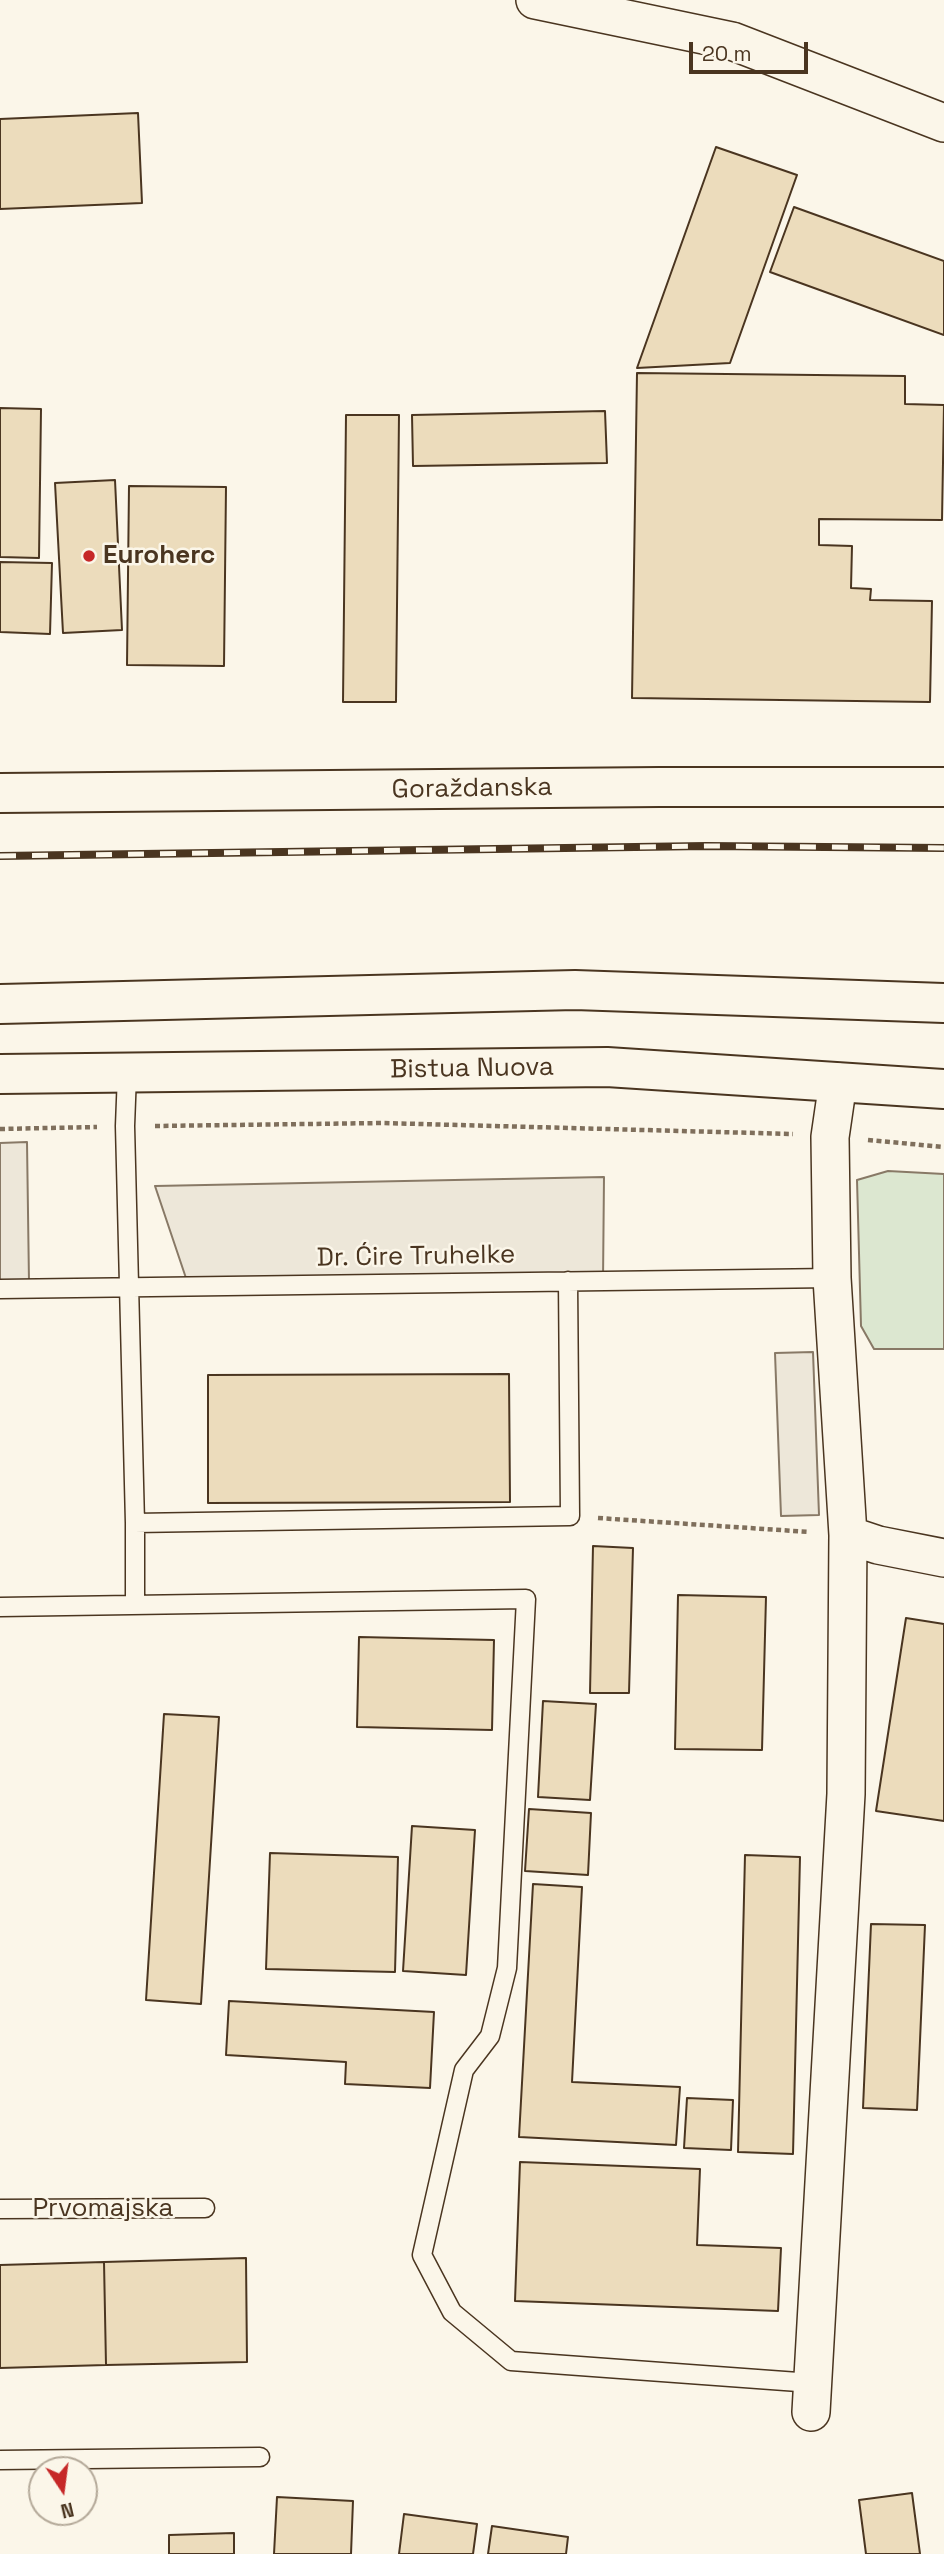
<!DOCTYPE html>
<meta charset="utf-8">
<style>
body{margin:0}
#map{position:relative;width:944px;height:2554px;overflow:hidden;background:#fbf6e9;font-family:"Space Grotesk",sans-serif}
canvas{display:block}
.north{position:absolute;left:28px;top:2456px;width:70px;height:70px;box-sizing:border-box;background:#fbf6e9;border:2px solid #b4a999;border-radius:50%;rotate:167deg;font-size:19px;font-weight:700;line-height:28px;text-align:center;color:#4a3520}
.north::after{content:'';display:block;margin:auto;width:24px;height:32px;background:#c62828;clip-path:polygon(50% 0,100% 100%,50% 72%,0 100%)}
.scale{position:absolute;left:689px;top:42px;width:119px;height:32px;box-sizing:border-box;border:4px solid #4a3520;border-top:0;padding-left:9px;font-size:21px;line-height:24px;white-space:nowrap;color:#4a3520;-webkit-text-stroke:5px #fbf6e9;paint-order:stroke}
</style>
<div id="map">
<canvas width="944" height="2554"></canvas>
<div class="north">N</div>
<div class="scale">20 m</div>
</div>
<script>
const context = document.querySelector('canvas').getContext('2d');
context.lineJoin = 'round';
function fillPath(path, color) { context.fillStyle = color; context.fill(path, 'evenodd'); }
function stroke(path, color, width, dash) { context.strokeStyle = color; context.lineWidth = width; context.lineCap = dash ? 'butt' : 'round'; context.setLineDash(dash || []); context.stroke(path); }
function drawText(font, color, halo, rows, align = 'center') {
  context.font = font + ' "Space Grotesk",sans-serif'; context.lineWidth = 5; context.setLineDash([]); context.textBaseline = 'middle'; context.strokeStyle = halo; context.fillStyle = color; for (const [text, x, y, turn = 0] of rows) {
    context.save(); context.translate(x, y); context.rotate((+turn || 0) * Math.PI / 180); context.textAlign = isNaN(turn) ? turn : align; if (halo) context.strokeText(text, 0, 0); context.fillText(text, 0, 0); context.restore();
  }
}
const green = new Path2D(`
 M888,1171L944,1174V1349H874L861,1326L857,1180Z`);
fillPath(green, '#dce7d0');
stroke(green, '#887966', 2);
const parking = new Path2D(`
 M27,1142L29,1282H0V1143Z
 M604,1177L603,1281L189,1287L155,1186Z
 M813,1352L819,1515L781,1516L775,1353Z`);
fillPath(parking, '#ede7d9');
stroke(parking, '#887966', 2);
const building = new Path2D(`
 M138,113L142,203L0,209V119Z
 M716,147L797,175L730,363L637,368Z
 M794,207L944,261V335L770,272Z
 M637,373L905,376V404L944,405L942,520L819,519V545L852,546L851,588L871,589L870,600L932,601L930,702L632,698Z
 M0,408L41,409L39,558L0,557Z
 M605,411L607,463L413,466L412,415Z
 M346,415H399L396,702H343Z
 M115,480L122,630L63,633L55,483Z
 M129,486L226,487L224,666L127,665Z
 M0,562L52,563L50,634L0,632Z
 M509,1374L510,1502L208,1503V1375Z
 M593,1546L633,1548L629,1693H590Z
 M678,1595L766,1597L762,1750L675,1749Z
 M906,1618L944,1624V1821L876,1811Z
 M359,1637L494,1640L492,1730L357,1727Z
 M543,1701L596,1704L590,1800L538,1797Z
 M164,1714L219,1717L201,2004L146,2000Z
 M529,1809L591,1813L588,1875L525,1871Z
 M412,1826L475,1830L466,1975L403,1971Z
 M270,1853L398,1857L395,1972L266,1969Z
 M745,1855L800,1857L793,2154L738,2152Z
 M533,1884L582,1887L572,2082L680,2087L676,2145L519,2137Z
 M871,1924L925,1925L917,2110L863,2108Z
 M229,2001L434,2012L430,2088L345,2084L346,2062L226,2055Z
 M687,2098L733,2100L731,2150L684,2148Z
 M520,2162L700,2169L697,2245L781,2248L778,2311L515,2301Z
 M246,2258L247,2362L106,2365L104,2262Z
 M104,2262L106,2365L0,2368V2265Z
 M912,2493L920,2554H866L859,2500Z
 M277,2497L353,2501L351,2554H274Z
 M404,2514L477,2524L473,2554H399Z
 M492,2526L568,2537L566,2554H488Z
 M234,2533V2554H169V2535Z`);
fillPath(building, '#ecdcbc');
stroke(building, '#4a3520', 2);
const service = new Path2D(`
 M127,1074L125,1126L135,1523V1604
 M0,1289L832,1278
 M135,1523L570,1516L568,1281
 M0,1607L526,1599L507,1968L490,2036L464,2070L422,2255L452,2312L511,2361L812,2383
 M0,2209L205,2208
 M0,2460L260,2457`);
const minor = new Path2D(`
 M535,0L732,41L944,123
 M848,1535L878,1545L944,1558
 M811,2412L846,1794L848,1535L832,1278L830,1137L838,1082`);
const tertiary = new Path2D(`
 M0,793L659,787H944
 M0,1074L607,1067L944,1089`);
const trunk = new Path2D(`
 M0,1004L575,990L944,1003`);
stroke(service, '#4a3520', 21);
stroke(minor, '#4a3520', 40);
stroke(tertiary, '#4a3520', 42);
stroke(trunk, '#4a3520', 42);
stroke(new Path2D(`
 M155,1126L383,1123L793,1134
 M0,1129L97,1127
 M868,1140L944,1147
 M598,1518L810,1532`), '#7f6f5c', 4.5, [5, 3.5]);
stroke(service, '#fbf6e9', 18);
stroke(minor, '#fbf6e9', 37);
stroke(tertiary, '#fbf6e9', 38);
stroke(trunk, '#fbf6e9', 38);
const rail = new Path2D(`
 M0,856L706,846L944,848`);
stroke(rail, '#4a3520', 8);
stroke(rail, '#fbf6e9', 5, [16]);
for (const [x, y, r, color] of [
 [89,556,7,"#c62828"]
]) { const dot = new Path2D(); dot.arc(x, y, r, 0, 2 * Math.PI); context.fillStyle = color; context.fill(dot); stroke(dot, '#fbf6e9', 2.5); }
drawText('bold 26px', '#4a3520', '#fbf6e9', [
 ["Euroherc",103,556]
], 'left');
drawText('26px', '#4a3520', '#fbf6e9', [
 ["Goraždanska",472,789,-1],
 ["Bistua Nuova",472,1069,-1],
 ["Dr. Ćire Truhelke",416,1257,-1],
 ["Prvomajska",103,2209]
]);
</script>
